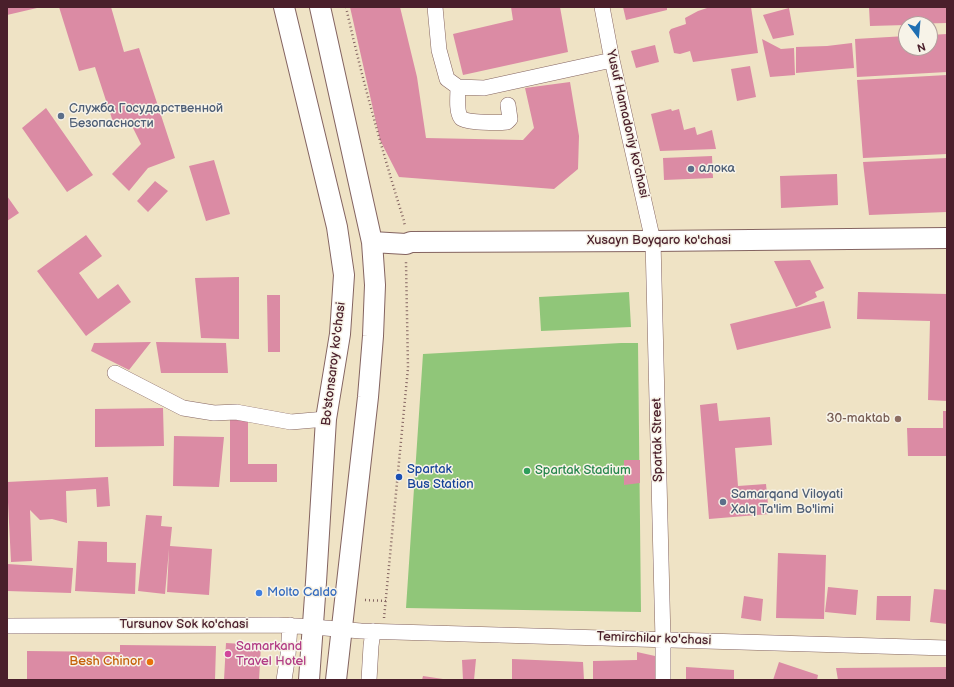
<!DOCTYPE html>
<meta charset="utf-8">
<style>
body{margin:0}
#map{position:relative;width:954px;height:687px;overflow:hidden;background:#efe3c5;font-family:"Balsamiq Sans",sans-serif}
canvas{display:block}
.frame{position:absolute;inset:0;border:8px solid #4a1f2b;pointer-events:none}
.north{position:absolute;left:898px;top:16px;width:40px;height:40px;box-sizing:border-box;background:#f7f3e8;border:1px solid #b29e9c;border-radius:50%;rotate:164deg;font-size:11px;font-weight:700;line-height:16px;text-align:center;color:#4a1f2b}
.north::after{content:'';display:block;margin:auto;width:14px;height:18px;background:#1f6fb2;clip-path:polygon(50% 0,100% 100%,50% 72%,0 100%)}
</style>
<div id="map">
<canvas width="954" height="687"></canvas>
<div class="frame"></div>
<div class="north">N</div>
</div>
<script>
const context = document.querySelector('canvas').getContext('2d');
context.lineJoin = 'round';
function fillPath(path, color) { context.fillStyle = color; context.fill(path, 'evenodd'); }
function stroke(path, color, width, dash) { context.strokeStyle = color; context.lineWidth = width; context.lineCap = dash ? 'butt' : 'round'; context.setLineDash(dash || []); context.stroke(path); }
function drawText(font, color, halo, rows, align = 'center') {
  context.font = font + ' "Balsamiq Sans",sans-serif'; context.lineWidth = 3; context.setLineDash([]); context.textBaseline = 'middle'; context.strokeStyle = halo; context.fillStyle = color; for (const [text, x, y, turn = 0] of rows) {
    context.save(); context.translate(x, y); context.rotate((+turn || 0) * Math.PI / 180); context.textAlign = isNaN(turn) ? turn : align; if (halo) context.strokeText(text, 0, 0); context.fillText(text, 0, 0); context.restore();
  }
}
fillPath(new Path2D(`
 M629,292L631,327L541,331L539,297Z
 M621,343H638L641,612L406,608L423,354Z`), '#90c679');
fillPath(new Path2D(`
 M7,7H37V8L7,15Z
 M59,7H111L124,52L139,48L175,158L148,168L129,191L112,174L141,144L129,120L114,125L95,67L79,71Z
 M350,7H400L417,77L426,138L523,140L534,128L525,88L570,82L579,136L578,169L554,189L399,177L380,140Z
 M511,7H560L568,52L463,75L453,34L513,20Z
 M623,7H667V10L626,20Z
 M710,7H751L758,53L693,62L690,51L680,54L674,53L669,32L671,29L686,24L685,18L698,11Z
 M869,7H947V23L906,24V25L870,26Z
 M789,8L794,35L773,39L763,15Z
 M947,34V72L857,77L855,39L906,36V48H930V35Z
 M762,39L781,49L794,48L795,75L770,77Z
 M852,43L854,68L829,70L796,73V47L827,46Z
 M655,45L659,62L636,68L631,51Z
 M750,66L756,97L737,101L731,69Z
 M947,75V154L863,158L857,80Z
 M46,108L93,175L67,192L22,128Z
 M671,109L672,111L679,109L684,130L695,127L697,135L712,130L716,149L660,151L651,114Z
 M712,156L713,178L664,180L663,158Z
 M947,158V212L869,215L863,162Z
 M214,160L230,214L206,221L189,166Z
 M837,174L838,205L781,208L780,176Z
 M155,181L168,191L148,212L137,201Z
 M7,196L19,213L7,221Z
 M86,235L102,256L79,273L98,299L118,284L131,302L86,336L37,271Z
 M810,260L824,288L815,292L817,297L796,307L774,261Z
 M239,277V339L201,338L195,278Z
 M858,292L947,294V401L928,400L930,321L857,319Z
 M267,295H280V352H268Z
 M824,301L831,328L737,350L730,324Z
 M151,342L129,370L91,351L94,343Z
 M156,342L226,343L228,373H161Z
 M717,403L719,421L770,417L772,445L735,448L738,486L766,484L769,514L709,519L700,405Z
 M163,408L164,446L95,447V409Z
 M943,411H947V456H908L907,428H943Z
 M230,414H248V464H277V482H230Z
 M174,436L224,437L219,487L173,486Z
 M624,460H640V483L624,485Z
 M108,477L110,506L97,507L96,489L66,491L67,523L52,519L40,520L30,510L32,561L11,562L7,482Z
 M146,515L162,516L161,526L172,527L170,546L212,549L209,595L167,592L169,549L165,594L138,591Z
 M78,541L107,542V562L136,563L135,594L75,591Z
 M778,553L826,555L824,619L776,618Z
 M7,564L73,568L71,593L7,591Z
 M828,587L858,590L856,615L825,612Z
 M934,589L947,590V624L930,622Z
 M744,596L763,599L761,621L741,618Z
 M877,596H911L910,621L876,620Z
 M226,643L261,645L259,680H224Z
 M120,645L216,646L215,680H27V651L120,652Z
 M637,652L655,656L656,680H593V661L637,660Z
 M476,659L474,680H463L462,660Z
 M512,659L583,662L584,680H512Z
 M779,662L818,675L817,680H773Z
 M686,667L734,670V680H686Z
 M947,667V680H838L836,668Z
 M423,676L443,679V680H422Z`), '#db8ba4');
const minor = new Path2D(`
 M435,7L439,50L447,79L458,87L484,88L612,60
 M602,7L612,60L653,241L663,640V680
 M458,87C458,95 456,112 461,118C467,123 499,123 507,122L510,119L508,105
 M115,373L183,408L214,413L236,412L291,422L326,419
 M7,626L278,625L313,627L361,631L947,648
 M284,680L288,655L290,625
 M369,680L371,646L373,631`);
const major = new Path2D(`
 M284,7L337,227L344,275L340,334L326,419L316,582L309,680
 M320,7L372,242L375,285L373,336L368,397L336,680
 M372,242L406,244L411,242L653,241L947,238`);
stroke(minor, '#846461', 16);
stroke(major, '#846461', 22);
stroke(new Path2D(`
 M346,7C362,79 382,150 404,221L405,227
 M365,600L386,601
 M384,618L408,368L406,262`), '#846461', 2.5, [1, 3]);
stroke(minor, '#fff', 15);
stroke(major, '#fff', 20);
for (const [x, y, r, color] of [
 [61,116,4,"#5c6f8a"],
 [691,169,4,"#5c6f8a"],
 [898,419,4,"#8d6e63"],
 [527,471,4,"#2e9e5b"],
 [399,477,4,"#1a4fb4"],
 [723,502,4,"#5c6f8a"],
 [259,593,4,"#3f7fe0"],
 [228,654,4,"#d1479c"],
 [150,662,4,"#e8710a"]
]) { const dot = new Path2D(); dot.arc(x, y, r, 0, 2 * Math.PI); context.fillStyle = color; context.fill(dot); stroke(dot, '#f7f3e8', 1.5); }
drawText('13px', '#4e5e75', '#f7f3e8', [
 ["Служба Государственной",69,109],
 ["Безопасности",69,124],
 ["алока",699,169],
 ["Samarqand Viloyati",731,495],
 ["Xalq Ta'lim Bo'limi",731,510]
], 'left');
drawText('13px', '#4a1f2b', '#f7f3e8', [
 ["Yusuf Hamadoniy ko'chasi",627,124,77],
 ["Xusayn Boyqaro ko'chasi",659,241],
 ["Bo'stonsaroy ko'chasi",334,364,-83],
 ["Spartak Street",658,440,-91],
 ["Tursunov Sok ko'chasi",184,625],
 ["Temirchilar ko'chasi",654,639,2]
]);
drawText('13px', '#785e54', '#f7f3e8', [
 ["30-maktab",890,419]
], 'right');
drawText('13px', '#164399', '#f7f3e8', [
 ["Spartak",407,470],
 ["Bus Station",407,485]
], 'left');
drawText('13px', '#27864d', '#f7f3e8', [
 ["Spartak Stadium",535,471]
], 'left');
drawText('13px', '#366cbe', '#f7f3e8', [
 ["Molto Caldo",267,593]
], 'left');
drawText('13px', '#b23c85', '#f7f3e8', [
 ["Samarkand",236,647],
 ["Travel Hotel",236,662]
], 'left');
drawText('13px', '#c56008', '#f7f3e8', [
 ["Besh Chinor",142,662]
], 'right');
</script>
